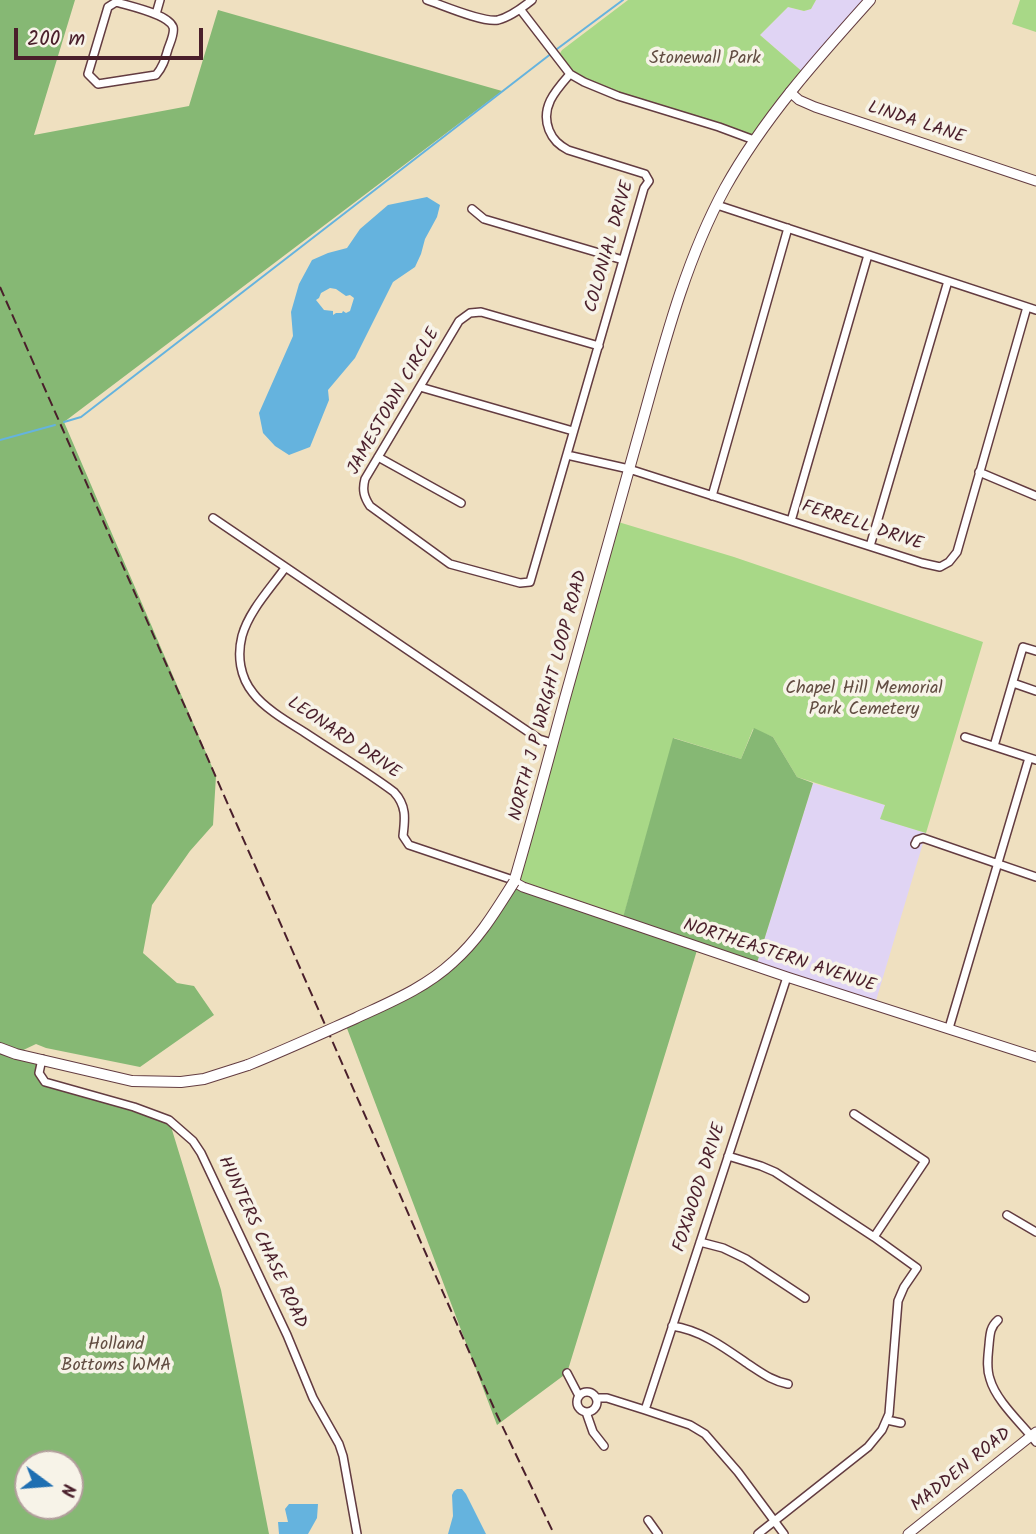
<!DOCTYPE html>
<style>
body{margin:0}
#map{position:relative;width:1036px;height:1534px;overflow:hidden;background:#efe0c0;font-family:Kalam,sans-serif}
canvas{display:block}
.north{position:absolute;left:14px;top:1450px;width:70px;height:70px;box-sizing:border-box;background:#f7f3e8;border:2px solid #b29e9c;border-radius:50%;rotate:106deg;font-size:19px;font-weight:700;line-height:28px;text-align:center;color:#4a1f2b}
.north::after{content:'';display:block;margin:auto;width:24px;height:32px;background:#1f6fb2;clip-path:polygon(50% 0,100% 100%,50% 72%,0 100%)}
.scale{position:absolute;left:14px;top:28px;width:189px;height:32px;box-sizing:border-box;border:4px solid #4a1f2b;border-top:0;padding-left:9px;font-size:21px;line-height:24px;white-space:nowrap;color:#4a1f2b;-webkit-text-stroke:5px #f7f3e8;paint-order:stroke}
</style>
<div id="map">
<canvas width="1036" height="1534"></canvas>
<div class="north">N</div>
<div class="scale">200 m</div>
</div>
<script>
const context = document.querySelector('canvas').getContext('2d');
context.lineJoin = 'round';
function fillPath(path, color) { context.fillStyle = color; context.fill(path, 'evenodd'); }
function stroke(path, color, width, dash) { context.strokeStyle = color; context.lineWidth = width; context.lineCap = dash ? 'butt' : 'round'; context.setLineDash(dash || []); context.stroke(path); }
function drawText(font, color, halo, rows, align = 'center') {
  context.font = font + ' Kalam,sans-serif'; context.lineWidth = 7; context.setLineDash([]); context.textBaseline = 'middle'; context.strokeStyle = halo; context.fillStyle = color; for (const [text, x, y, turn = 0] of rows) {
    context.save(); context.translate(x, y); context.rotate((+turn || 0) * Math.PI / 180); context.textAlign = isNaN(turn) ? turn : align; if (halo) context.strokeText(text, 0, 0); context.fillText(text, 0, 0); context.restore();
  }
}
fillPath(new Path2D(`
 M816,0H871L805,74L760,35L788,7L804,11L811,9Z
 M813,783L885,805L881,819L926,833L875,1004L756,966Z`), '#e0d4f4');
fillPath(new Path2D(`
 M628,0H816L811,9L804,11L788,7L760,35L805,74L754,140L584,82L557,58L562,50Z
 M1020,0H1036V32L1012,24Z
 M615,521L734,557L983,642L926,833L880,819L885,805L797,777L773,737L753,729L741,759L674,738L622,922L514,882Z`), '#a8d887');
fillPath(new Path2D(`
 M0,0H75L34,135L189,106L218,10L502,91L64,422L216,776L213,825L190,851L152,905L143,953L177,983L194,986L214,1015L140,1067L46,1048L36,1044L17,1053L41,1061L39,1073L45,1082L169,1120L221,1290L269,1534H0ZM28,1464H70V1506H28Z
 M754,728L773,737L797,777L813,783L756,966L698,947L567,1373L497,1425L345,1023L451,964L514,882L622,921L673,738L741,759Z`), '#86b874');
fillPath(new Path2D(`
 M427,197L440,205L437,217L425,239L421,254L415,267L393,282L355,358L328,390L329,400L310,447L289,455L275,446L263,433L259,413L293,336L291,312L299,284L312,260L328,253L347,248L360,229L388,205ZM330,288L336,289L346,296L350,295L354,298L350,311L346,313L343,311L342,313H336L333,315V311L324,310L316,300L319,298L321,293Z
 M457,1489H462L466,1494L486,1534H448L453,1516L452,1495L454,1491Z
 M289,1504H318L317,1518L308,1534H279L278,1522H288L285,1509Z`), '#65b3de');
stroke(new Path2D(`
 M557,49L623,0
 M64,422L81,417L552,53
 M0,440L55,425`), '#65b3de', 2);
const minor = new Path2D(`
 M427,0C442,5 483,23 498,20C510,17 522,8 532,0
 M116,2C129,6 168,14 173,27C175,33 170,43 168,49C165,59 163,67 156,75L98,84L88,74L108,7Z
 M520,9L570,74L584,82L618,96L719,127L754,140
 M156,14L160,0
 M570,74C556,90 540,107 549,130C553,140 559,145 568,150L645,174L649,181L644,188L530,582L520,583L450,564L370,506C364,497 362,490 365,479L459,321L470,313L481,312L599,346
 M717,205L1036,310
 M472,209L484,219L623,260
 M420,387L573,431
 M567,455L629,469L922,563L940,567L949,562L957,552L1027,307
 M378,457L461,503
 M979,472L1036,496
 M712,496L788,228
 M213,518L539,739L552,743
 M791,521L868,255
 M870,546L948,281
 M285,568C270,589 249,611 242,636C237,656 240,677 253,693C264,708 288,722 304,732C334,752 366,771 394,792C407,806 405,819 403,836L409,845L510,879L514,882
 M1013,683L1036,691
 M965,737L1036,760
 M994,746L1023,647L1036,651
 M915,844L917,840L923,838L1036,877
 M949,1028L1029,758
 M42,1059L39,1073L45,1082L134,1107L169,1120L193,1141L201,1153L287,1335L313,1398L339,1444L343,1456L357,1534
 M854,1114L925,1161L874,1237
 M728,1156L761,1166L775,1172L874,1237L917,1268L904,1287L898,1301L889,1414L882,1430L868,1447L758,1534
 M1007,1215L1036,1232
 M700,1242L723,1248L746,1259L805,1298
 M998,1320C990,1327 990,1334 989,1345C988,1356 986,1368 990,1379C996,1401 1022,1424 1036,1442
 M672,1326C701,1330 725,1348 748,1364C762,1373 772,1381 788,1384
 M567,1373L579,1396
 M577 1402a10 10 0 1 1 20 0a10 10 0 1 1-20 0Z
 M596,1398H607L645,1410L690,1425L705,1434L738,1472L784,1534
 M645,1410L787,977
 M586,1412L593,1432L604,1446
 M887,1420L901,1423
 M648,1520L658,1534`);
const tertiary = new Path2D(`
 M790,92L799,100L815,107L1036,181
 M514,882L523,887L787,977L1036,1057
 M908,1534L1036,1432`);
const secondary = new Path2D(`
 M514,882C532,821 548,760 565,698C588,615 612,532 635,448C660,361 681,269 725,188C764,118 817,59 870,0
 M0,1048L16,1054L132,1081L181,1082L204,1079L248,1065`);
stroke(minor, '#633c41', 10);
stroke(tertiary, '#633c41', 11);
stroke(secondary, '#633c41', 12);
stroke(minor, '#fff', 7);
stroke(tertiary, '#fff', 9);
stroke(secondary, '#fff', 10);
stroke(new Path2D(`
 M0,287L497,1415L554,1534`), '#4a1f2b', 2, [10, 5]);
const secondaryBridge = new Path2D(`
 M248,1065C285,1050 320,1034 356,1018C390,1002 425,988 453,962C479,939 495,912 514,882`);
stroke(secondaryBridge, '#633c41', 12, []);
stroke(secondaryBridge, '#fff', 10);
drawText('18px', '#624d42', '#f7f3e8', [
 ["Stonewall Park",705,60],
 ["Chapel Hill Memorial",864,690],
 ["Park Cemetery",864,711],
 ["Holland",116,1346],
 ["Bottoms WMA",116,1367]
]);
drawText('18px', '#4a1f2b', '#f7f3e8', [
 ["LINDA LANE",916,124,18],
 ["COLONIAL DRIVE",611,247,-74],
 ["JAMESTOWN CIRCLE",395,402,-60],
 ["FERRELL DRIVE",862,527,18],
 ["NORTH J P WRIGHT LOOP ROAD",550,696,-75],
 ["LEONARD DRIVE",343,739,34],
 ["NORTHEASTERN AVENUE",779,957,18],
 ["FOXWOOD DRIVE",701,1188,-72],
 ["HUNTERS CHASE ROAD",261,1243,65],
 ["MADDEN ROAD",962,1471,-39]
]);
</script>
